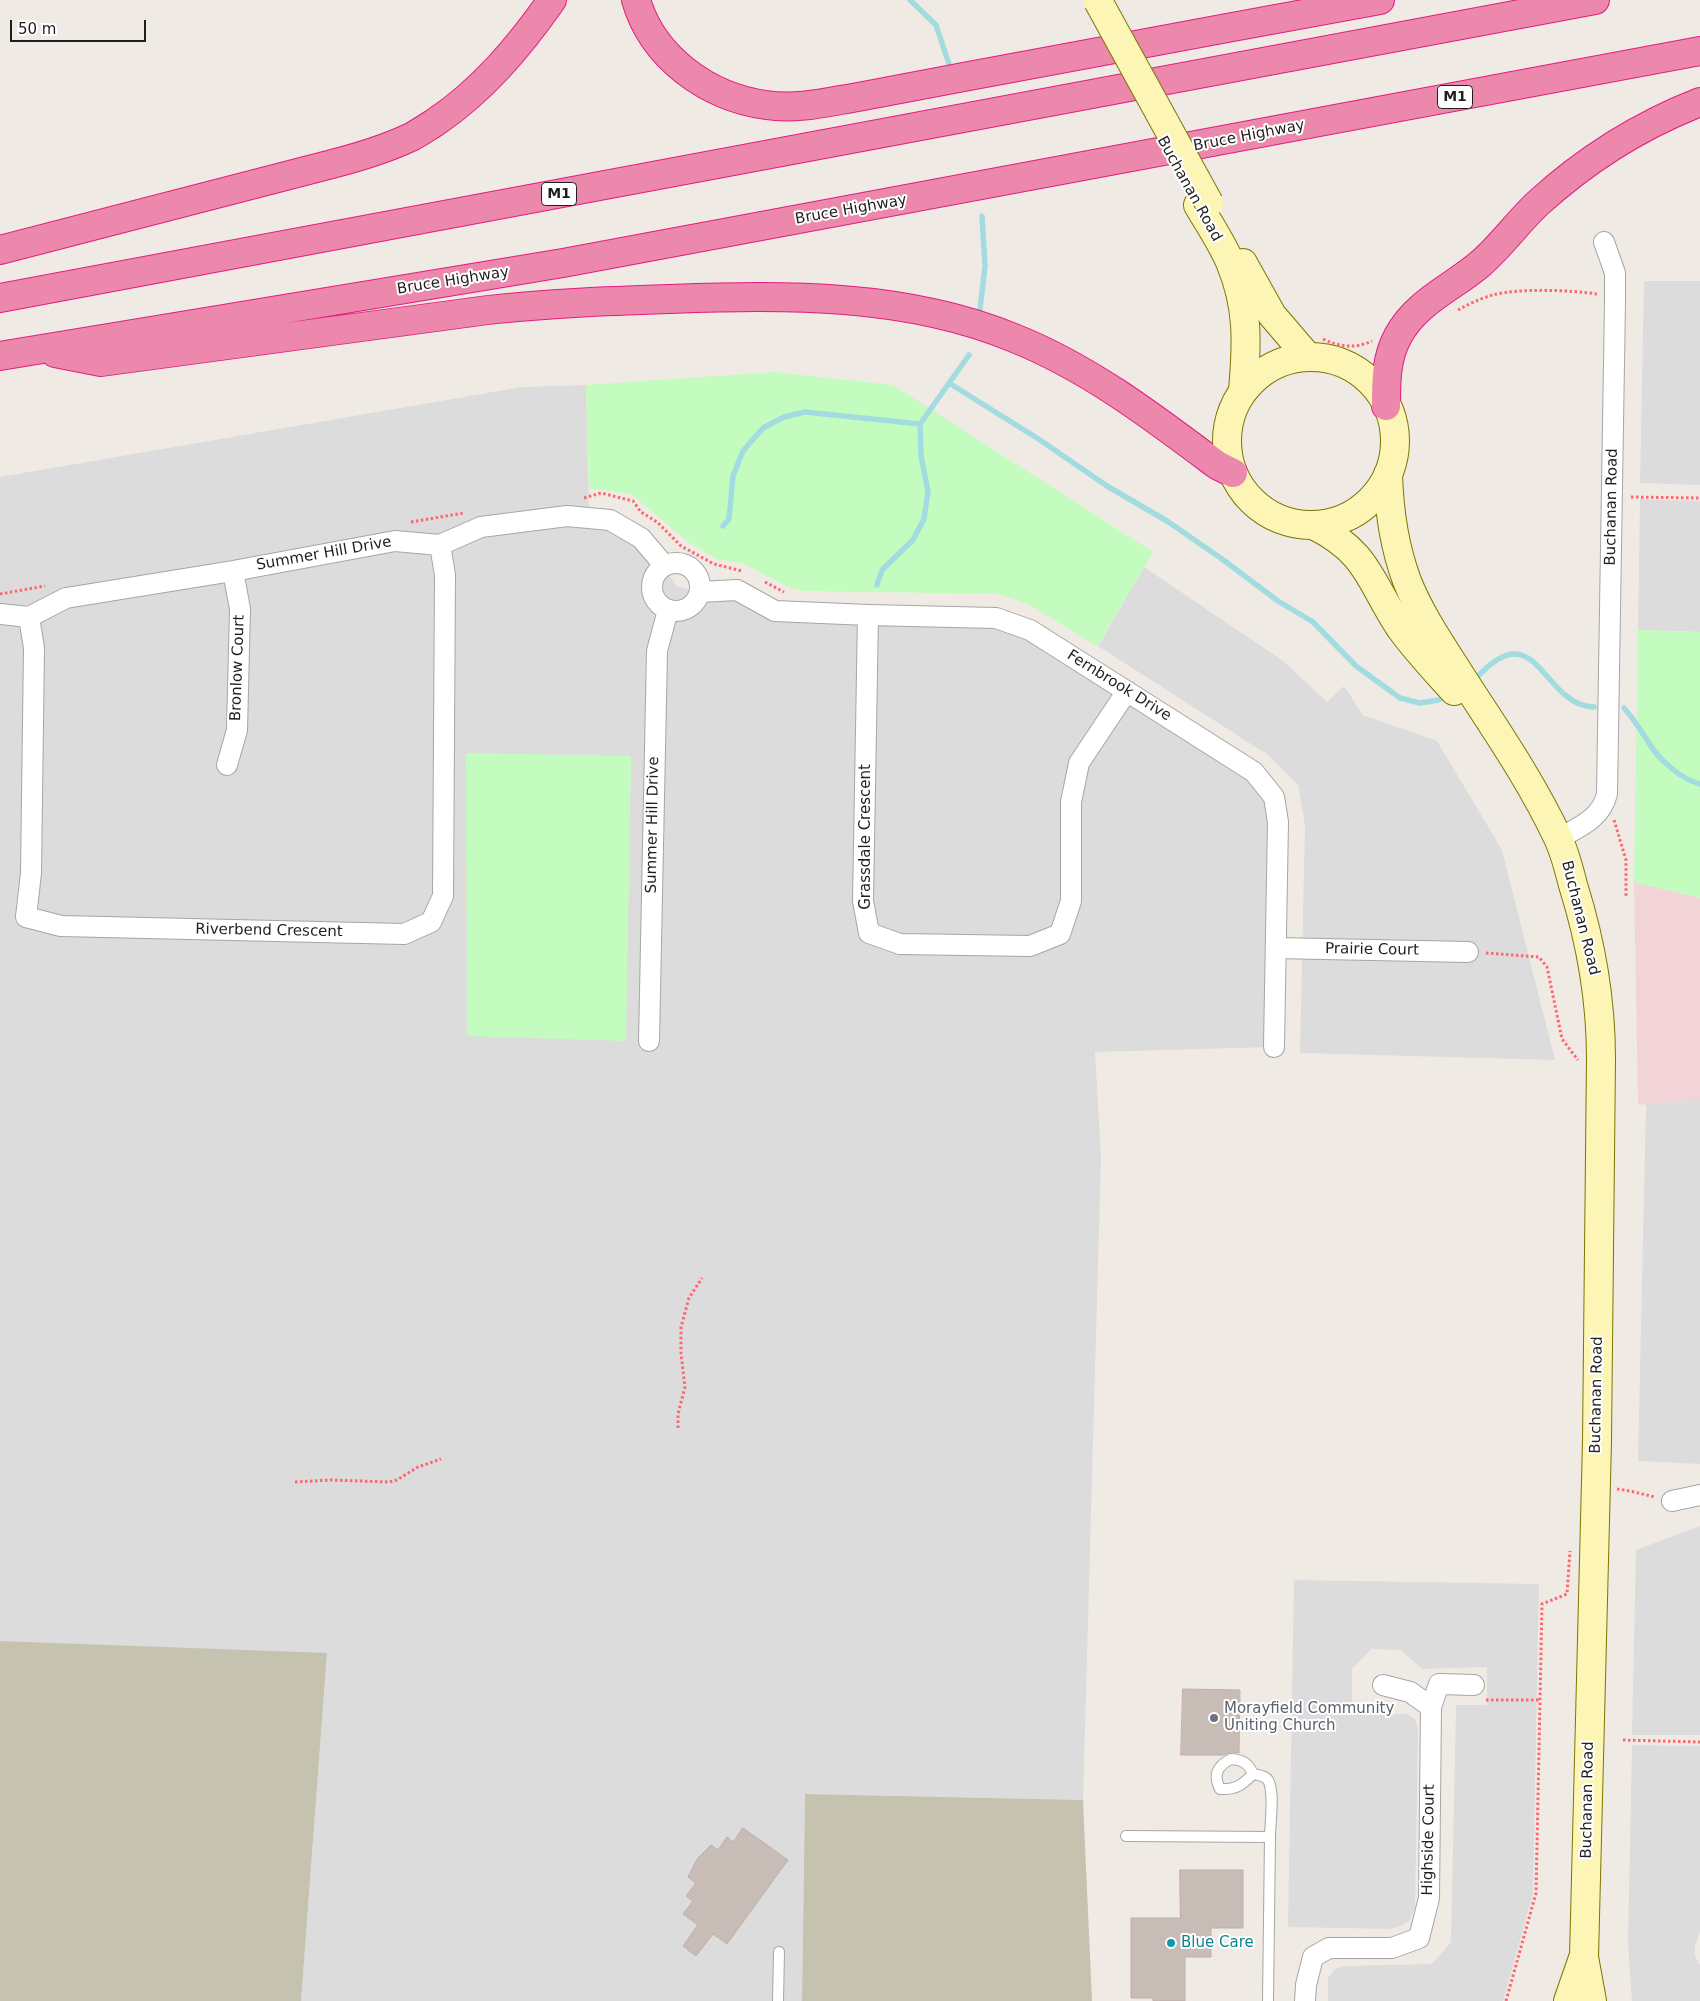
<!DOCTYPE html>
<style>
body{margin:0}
#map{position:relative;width:1700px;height:2001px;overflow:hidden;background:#f0eae4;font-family:"DejaVu Sans",sans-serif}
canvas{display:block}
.scale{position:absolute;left:10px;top:20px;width:136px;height:22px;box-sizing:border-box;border:2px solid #1f1f1f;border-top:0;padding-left:6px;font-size:15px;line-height:18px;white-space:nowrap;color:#1f1f1f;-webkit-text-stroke:4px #fff;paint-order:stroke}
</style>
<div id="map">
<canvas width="1700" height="2001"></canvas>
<div class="scale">50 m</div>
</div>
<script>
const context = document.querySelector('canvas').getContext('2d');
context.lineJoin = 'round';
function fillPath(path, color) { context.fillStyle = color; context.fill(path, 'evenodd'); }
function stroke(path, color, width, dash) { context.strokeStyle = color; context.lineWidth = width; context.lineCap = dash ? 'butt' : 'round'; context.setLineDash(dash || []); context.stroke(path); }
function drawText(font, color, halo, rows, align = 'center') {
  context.font = font + ' "DejaVu Sans",sans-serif'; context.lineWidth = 4; context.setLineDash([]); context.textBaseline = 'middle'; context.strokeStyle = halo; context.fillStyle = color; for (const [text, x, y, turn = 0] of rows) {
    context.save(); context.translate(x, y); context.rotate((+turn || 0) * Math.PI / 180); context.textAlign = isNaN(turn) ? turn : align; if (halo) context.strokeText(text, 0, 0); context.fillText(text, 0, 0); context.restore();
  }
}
fillPath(new Path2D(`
 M1644,281H1700V485L1640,483Z
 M586,385L589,518L610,520L664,565L676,586L700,592L737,590L775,611L1030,630L1274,797V1047L1095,1052L1101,1157L1083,1800L805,1794L802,2001H301L327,1654L0,1641V477L522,387Z
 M1640,499L1700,501V632L1638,630Z
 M1144,567L1282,660L1327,702L1344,686L1363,715L1437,741L1502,850L1555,1060L1300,1053L1305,825L1298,785L1268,755L1098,646Z
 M1700,1099V1464L1638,1461L1646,1104Z
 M1700,1526V1735H1632L1636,1550Z
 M1294,1580L1539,1584L1533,1894L1503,2001H1328V1978L1335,1969L1344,1966L1432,1964L1451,1942L1456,1705H1487V1667L1422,1669L1401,1650L1371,1649L1352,1669V1701L1362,1715L1407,1714L1416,1720L1418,1730L1415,1908L1409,1921L1402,1926L1390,1929L1288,1927Z
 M1632,1745L1700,1746V1932L1695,1947V1956L1700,1965V2001H1632L1628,1944Z`), '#dddcdc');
fillPath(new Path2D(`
 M1634,882L1700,898V1099L1638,1105Z`), '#f2d3d7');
fillPath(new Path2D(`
 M0,1641L327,1653L301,2001H0Z
 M805,1794L1083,1800L1092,2001H802Z`), '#c5c2af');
fillPath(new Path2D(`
 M774,372L893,385L1153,552L1097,646L1028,604L999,594L804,591L788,587L744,564L717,559L691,544L631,494L589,488L586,385Z
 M1638,630L1700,632V898L1634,882Z
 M466,753L631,756L626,1041L467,1036Z`), '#c4fcbf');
stroke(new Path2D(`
 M910,0L936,25L949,64
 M979,318L985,266L982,216
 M949,383L1040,440L1107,486L1167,521L1222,559L1278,601L1313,622L1356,666L1400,698L1420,703L1439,700
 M723,526L729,519L733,476L743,451L763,428L784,417L805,412L920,424
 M877,585L882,570L913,540L924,519L928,491L921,456L920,424L969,355
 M1479,675C1538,614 1542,705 1594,707
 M1624,708C1634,719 1641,731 1649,743C1659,760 1681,779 1700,784`), '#a3dce0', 5.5);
const building = new Path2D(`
 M1183,1689L1240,1690L1239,1753L1231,1752L1223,1755H1181Z
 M743,1828L788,1860L727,1944L713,1934L696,1956L683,1946L698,1925L683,1914L693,1901L686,1896L696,1883L688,1877L697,1859L711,1845L718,1850L727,1837L733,1842Z
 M1180,1870H1243V1928H1211V1957H1185V2001H1153V1998H1131V1918H1180Z`);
fillPath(building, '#c8bcb7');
stroke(building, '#c3aea6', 1);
const service = new Path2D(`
 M1231,1759C1243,1760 1248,1763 1253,1774C1242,1785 1236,1790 1220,1789C1213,1775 1217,1766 1231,1759Z
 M1253,1774C1258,1775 1264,1775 1268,1780C1275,1792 1270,1823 1270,1837
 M1126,1836L1270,1837L1268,2001
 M778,2001L779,1952`);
const minor = new Path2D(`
 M652 587a24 24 0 1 1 48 0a24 24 0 1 1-48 0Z
 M700,592L737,590L775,611L868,615L996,618L1030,630L1254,772L1274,797L1278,822L1274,1047
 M0,614L29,617L66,598L233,571L395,541L440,545L481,527L567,516L610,520L641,538L664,565
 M868,615L863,901L869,933L900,944L1030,946L1060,934L1071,901V802L1079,763L1127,691
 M29,617L34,648L31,873L26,917L61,926L404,934L431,922L443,896L445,575L440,545
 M227,765L237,730L240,609L233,571
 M1558,839C1579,827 1601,819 1607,794L1615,301V273L1604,242
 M1276,948L1468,952
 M649,1041L657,651L668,610
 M1672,1501L1700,1495
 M1431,1707L1439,1684L1474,1685
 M1305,2001L1306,1985L1313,1957L1329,1948H1392L1419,1938L1429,1898L1431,1707L1410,1692L1383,1685`);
const secondary = new Path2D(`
 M1198,205C1209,224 1222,243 1230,262C1249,307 1247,344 1243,391
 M1243,263L1272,315L1308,357
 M1227 441a84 84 0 1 1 168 0a84 84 0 1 1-168 0Z
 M1388,474C1389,510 1394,546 1407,581C1420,614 1440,643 1459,673C1493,726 1531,780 1558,838C1565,853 1569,869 1573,885C1591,942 1601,999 1601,1059L1597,1441L1584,1957L1592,2001
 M1313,525C1369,552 1370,583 1401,629C1417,651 1436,671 1454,691
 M1568,2001L1583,1958`);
const motorway = new Path2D(`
 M636,0C653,58 708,97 766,105C797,110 828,102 858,97C895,90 932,83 969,76C1105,50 1243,25 1380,0
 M0,250L332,164C359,157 386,149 411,137C419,133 426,128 434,123C482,91 519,47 552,0
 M0,298L1595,0
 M55,353L101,362L488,310C549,303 610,301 670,299C786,295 905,293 1014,338C1089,368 1153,417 1217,465L1233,473
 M0,356L563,263L1700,51
 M1386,406C1386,381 1386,358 1398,336C1416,302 1452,288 1480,264C1501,246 1517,223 1537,204C1584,161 1641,125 1700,102`);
stroke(service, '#a6a6a6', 12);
stroke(minor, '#a6a6a6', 22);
stroke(secondary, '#7c7500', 30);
stroke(motorway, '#e41b81', 30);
stroke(new Path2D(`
 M1458,310C1469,304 1481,298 1493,295C1519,288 1571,290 1597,294
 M1323,339C1340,347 1355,349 1372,341
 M1631,497L1700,498
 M584,498L601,493L633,501L641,512L657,522L681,546L714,564L742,571
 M411,522L464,513
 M765,582L784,592
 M0,594L45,586
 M1614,820L1626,860V896
 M1486,953L1539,957L1547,967L1562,1039L1578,1060
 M678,1428V1414L685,1387L681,1354V1327L689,1298L702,1278
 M295,1482L331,1480L389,1482L397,1480L418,1467L441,1459
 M1617,1489L1630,1491L1655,1497
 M1486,1700H1541
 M1623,1740L1700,1742
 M1506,2001L1536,1893L1542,1604L1567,1594L1570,1551`), '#ff6770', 3, [2.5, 2.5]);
stroke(service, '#fff', 10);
stroke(minor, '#fff', 20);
stroke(secondary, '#fdf5b6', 28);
stroke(motorway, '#eb88ab', 28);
const secondaryBridge = new Path2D(`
 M1098,1L1209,203`);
stroke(secondaryBridge, '#7c7500', 30, []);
stroke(secondaryBridge, '#fdf5b6', 28);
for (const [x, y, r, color] of [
 [1214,1718,5,"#6b7280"],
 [1171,1943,5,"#0f9aa8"]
]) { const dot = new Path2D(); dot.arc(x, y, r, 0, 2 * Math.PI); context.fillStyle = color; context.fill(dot); stroke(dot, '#fff', 2); }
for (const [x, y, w] of [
 [1455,97,35],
 [559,194,35]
]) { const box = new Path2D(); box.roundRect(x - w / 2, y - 11.5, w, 23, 4); context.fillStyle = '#fff'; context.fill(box); stroke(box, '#1f1f1f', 1); }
drawText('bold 14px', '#1f1f1f', null, [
 ["M1",1455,97],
 ["M1",559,194]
]);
drawText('15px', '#1f1f1f', '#fff', [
 ["Bruce Highway",1249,136,-11],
 ["Buchanan Road",1189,189,61],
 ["Bruce Highway",851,210,-10],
 ["Bruce Highway",453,281,-9],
 ["Buchanan Road",1612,507,-89],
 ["Summer Hill Drive",324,554,-10],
 ["Bronlow Court",238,668,-88],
 ["Fernbrook Drive",1119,686,32],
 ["Summer Hill Drive",653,825,-89],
 ["Grassdale Crescent",866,837,-90],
 ["Buchanan Road",1580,918,76],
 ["Riverbend Crescent",269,931,1],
 ["Prairie Court",1372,950,1],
 ["Buchanan Road",1597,1395,-89],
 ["Buchanan Road",1588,1800,-89],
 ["Highside Court",1429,1840,-89]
]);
drawText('15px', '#5b616d', '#fff', [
 ["Morayfield Community",1224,1709],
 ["Uniting Church",1224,1726]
], 'left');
drawText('15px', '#0d838f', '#fff', [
 ["Blue Care",1181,1943]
], 'left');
</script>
